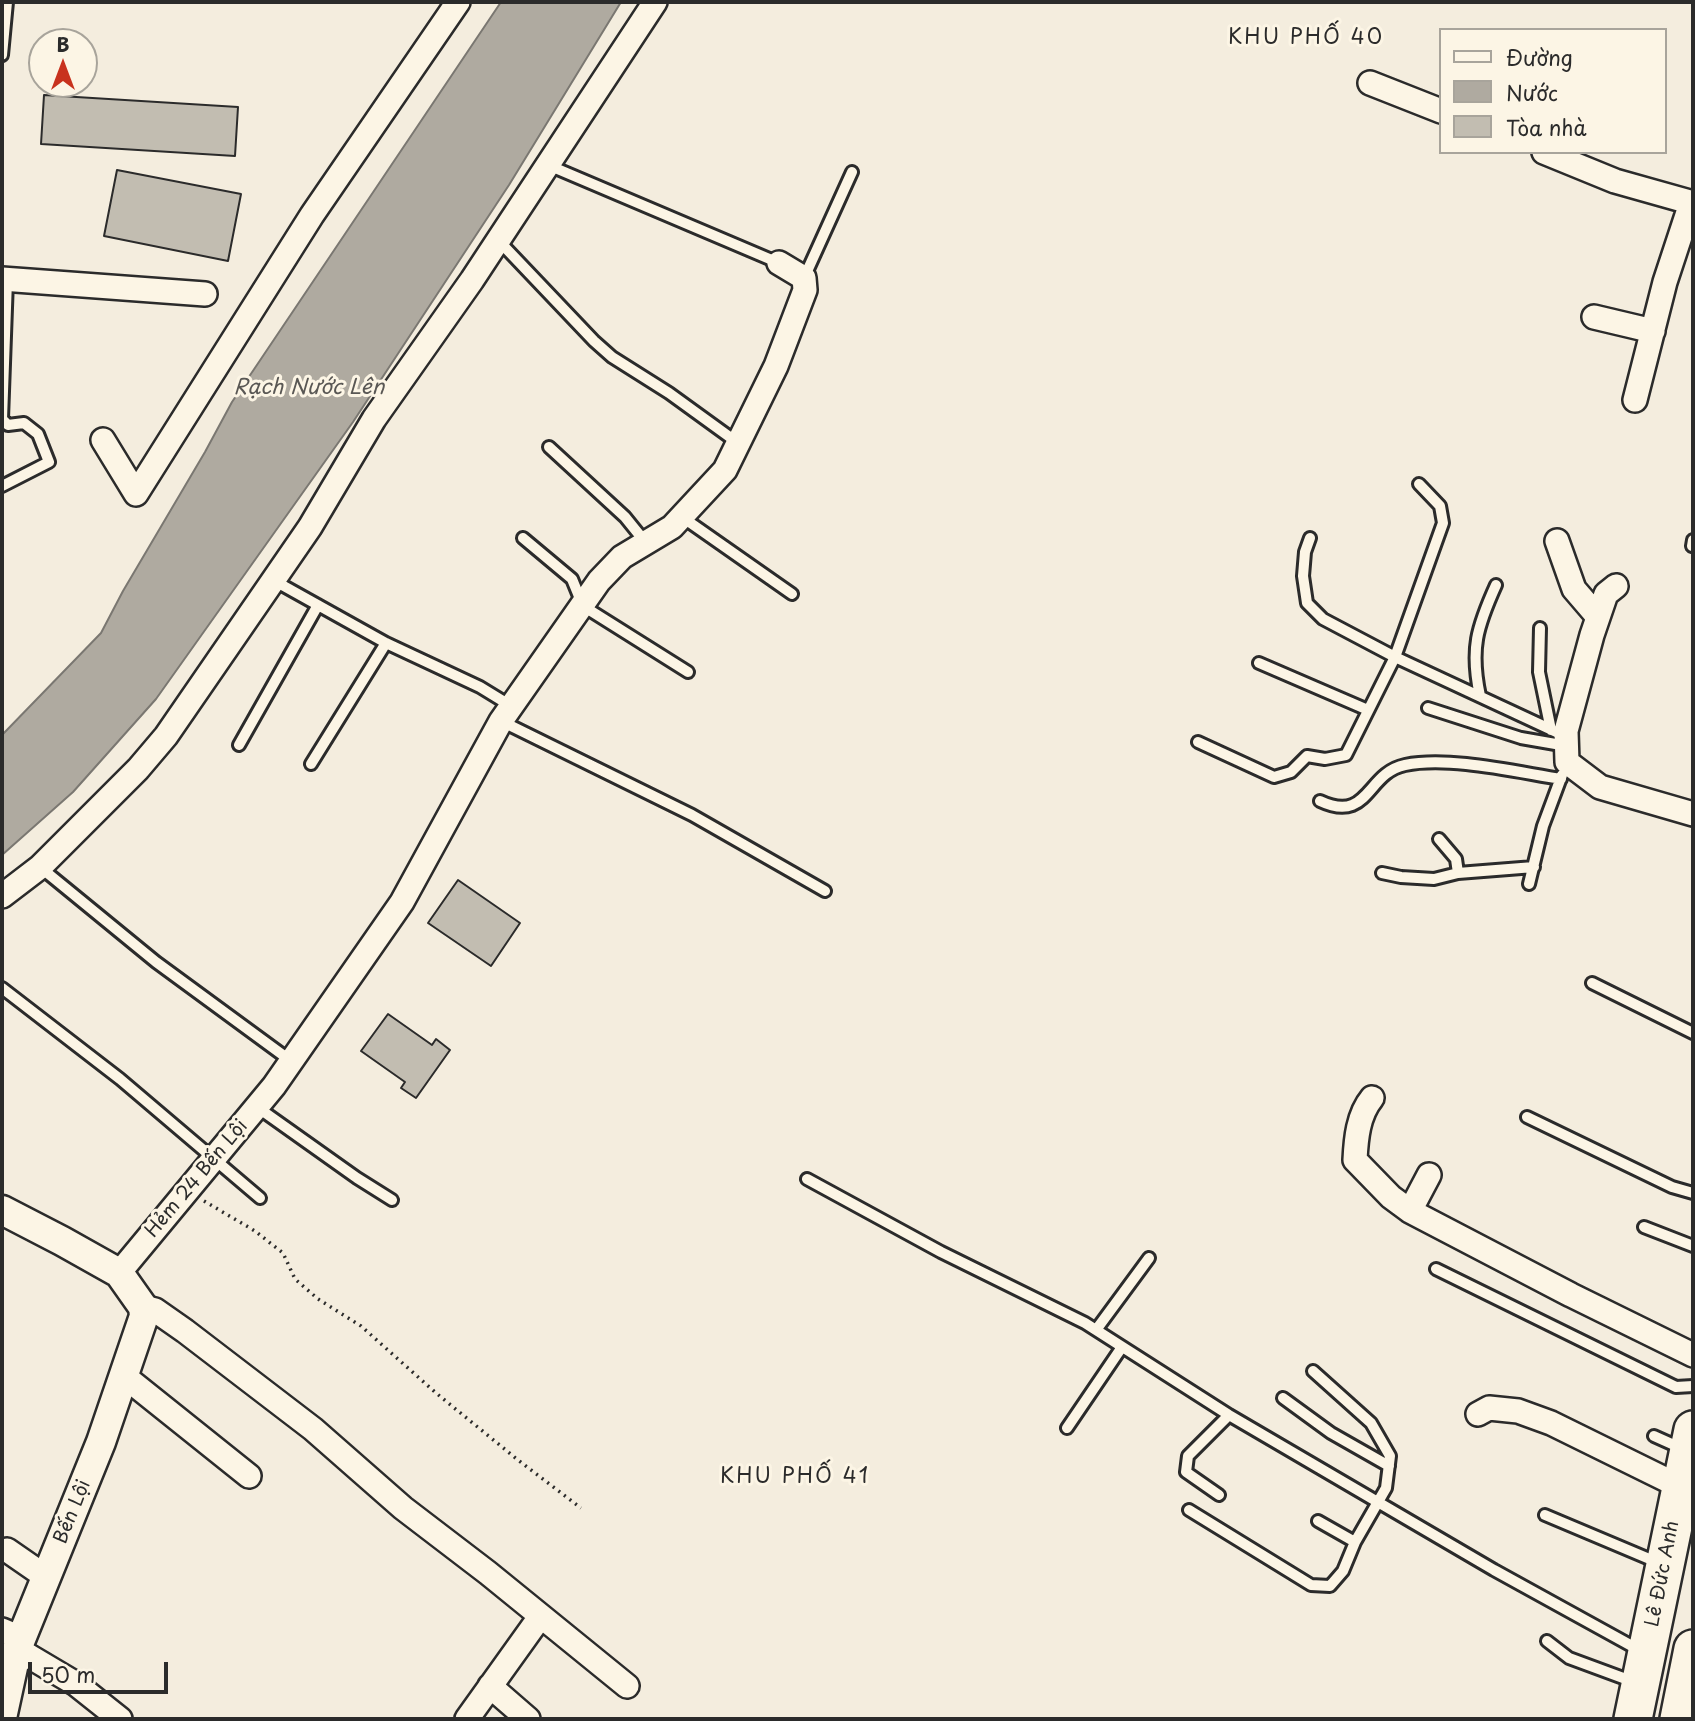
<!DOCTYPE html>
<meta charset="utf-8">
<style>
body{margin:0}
#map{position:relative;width:1695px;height:1721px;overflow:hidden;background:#f4edde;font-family:"Playpen Sans",sans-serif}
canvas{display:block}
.frame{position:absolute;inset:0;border:4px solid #2b2b2b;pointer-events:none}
.legend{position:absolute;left:1439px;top:28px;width:228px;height:126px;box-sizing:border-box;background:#fcf5e5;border:2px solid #a8a49b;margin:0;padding:9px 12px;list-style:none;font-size:21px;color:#2b2b2b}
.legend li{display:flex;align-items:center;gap:14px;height:35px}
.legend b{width:35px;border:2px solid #a8a49b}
.north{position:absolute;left:28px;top:28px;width:70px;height:70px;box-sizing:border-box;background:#fcf5e5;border:2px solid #a8a49b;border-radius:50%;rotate:0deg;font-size:19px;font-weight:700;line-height:28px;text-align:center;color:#2b2b2b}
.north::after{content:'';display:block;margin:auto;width:24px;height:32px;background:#c8321e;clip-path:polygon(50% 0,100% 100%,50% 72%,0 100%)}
.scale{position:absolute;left:28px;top:1662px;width:140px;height:32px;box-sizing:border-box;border:4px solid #2b2b2b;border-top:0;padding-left:9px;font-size:21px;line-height:24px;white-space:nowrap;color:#2b2b2b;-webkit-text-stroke:5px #fcf5e5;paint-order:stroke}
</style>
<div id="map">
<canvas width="1695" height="1721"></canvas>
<div class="frame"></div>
<ul class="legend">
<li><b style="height:9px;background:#fcf5e5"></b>Đường</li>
<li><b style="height:19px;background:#afaaa0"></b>Nước</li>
<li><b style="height:19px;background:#c2bdb1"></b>Tòa nhà</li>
</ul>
<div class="north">B</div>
<div class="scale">50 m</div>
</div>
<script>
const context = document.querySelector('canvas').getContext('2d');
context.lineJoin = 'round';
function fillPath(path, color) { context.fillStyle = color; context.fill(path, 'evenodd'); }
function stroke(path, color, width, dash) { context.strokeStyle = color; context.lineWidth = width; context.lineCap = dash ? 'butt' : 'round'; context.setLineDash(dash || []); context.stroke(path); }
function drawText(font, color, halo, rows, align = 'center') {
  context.font = font + ' "Playpen Sans",sans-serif'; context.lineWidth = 6; context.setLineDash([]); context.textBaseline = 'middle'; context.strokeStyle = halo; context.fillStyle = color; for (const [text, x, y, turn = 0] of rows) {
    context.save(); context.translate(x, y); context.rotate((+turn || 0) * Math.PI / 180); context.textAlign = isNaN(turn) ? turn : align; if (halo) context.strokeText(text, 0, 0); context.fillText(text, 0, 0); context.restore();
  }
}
const water = new Path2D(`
 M501,2H621L509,185L353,422L156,699L73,792L2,855V735L101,633L123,591L205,452L232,402Z`);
fillPath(water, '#afaaa0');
stroke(water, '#7a7771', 2);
const building = new Path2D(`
 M44,95L238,107L235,156L41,144Z
 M117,170L241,194L228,261L104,236Z
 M458,880L520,923L491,966L428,923Z
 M388,1014L432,1045L436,1039L450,1050L416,1098L401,1088L405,1082L361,1051Z`);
fillPath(building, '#c2bdb1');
stroke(building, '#2b2b2b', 2);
const service = new Path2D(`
 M2,55L7,2
 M548,165L779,263
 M498,240L594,341L612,357L669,393L738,443
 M804,278L852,172
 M549,447L625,517L646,543
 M2,486L49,462L38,434L24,423L8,425L2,419L7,280
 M682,517L792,594
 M523,538L572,579L583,606L688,672
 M1310,538L1305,552L1303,576L1307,603L1323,619L1395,657L1567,737
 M1692,546L1693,540
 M273,580L386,643L480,687L511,706
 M1540,628L1539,672L1551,730
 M1259,663L1368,710
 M1480,696C1470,649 1477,627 1496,585
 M1428,708L1521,738L1567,746
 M501,721L692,815L825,891
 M1198,742L1274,777L1291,772L1307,756L1325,759L1346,755L1395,657L1443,523L1440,506L1419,484
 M239,745L318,605
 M311,764L386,643
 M1320,801C1369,824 1366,773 1405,765C1449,756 1516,772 1561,779
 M1439,839L1456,859L1458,873
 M40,867L156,962L291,1061
 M1382,873L1401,877L1434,879L1458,873L1534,867
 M1529,884L1543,826L1562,775
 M1592,983L1693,1033
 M2,988L120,1079L260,1198
 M257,1107L357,1178L392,1200
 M1527,1117L1672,1187L1693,1193
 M807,1179L941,1252L1085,1323L1229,1415L1494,1570L1641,1651
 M1644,1227L1693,1246
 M1436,1269L1676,1387L1693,1386
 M1096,1330L1149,1258
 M1283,1398L1331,1433L1389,1466
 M1067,1428L1122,1347
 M1654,1436L1683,1449
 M1219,1495L1186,1472L1188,1456L1229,1415
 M1189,1510L1311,1585L1330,1586L1343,1571L1355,1542L1386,1488L1390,1456L1371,1423L1313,1371
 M1545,1515L1659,1563
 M1318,1521L1355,1542
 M1547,1641L1569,1658L1634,1682`);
const minor = new Path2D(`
 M1370,83L1441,111
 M1544,152L1615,181L1693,203
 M2,279L205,294
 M1594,317L1653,331
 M1635,400L1665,282L1691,203
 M103,440L136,494L312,215L458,2
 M1557,541L1574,589L1598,617
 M1616,586L1606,594L1592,635L1566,731L1567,762L1600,787L1693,814
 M2,896L40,867L138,769L166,736L310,527L374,419L472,280L655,2
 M1372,1098C1358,1115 1356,1139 1355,1160L1391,1197L1410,1211L1571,1295L1693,1355
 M1410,1211L1429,1175
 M119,1273L274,1086L402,902L501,721L599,581L622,557L672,527L725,470L776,366L805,290L804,278L779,263
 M143,1307L155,1310L185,1331L313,1429L403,1508L488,1573L627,1686
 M124,1376L249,1476
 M1478,1414L1489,1408L1518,1411L1551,1423L1681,1487
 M7,1550L46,1577
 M2,1630L21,1638
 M17,1649L76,1684L120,1719
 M490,1686L528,1719
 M467,1719L540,1617`);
const tertiary = new Path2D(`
 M2,1210L62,1241L119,1273L143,1307L144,1316L101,1442L17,1649L2,1718`);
const trunk = new Path2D(`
 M1633,1719L1693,1430
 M1679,1719L1693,1649`);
stroke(service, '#2b2b2b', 16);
stroke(minor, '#2b2b2b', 28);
stroke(tertiary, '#2b2b2b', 33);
stroke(trunk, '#2b2b2b', 42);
stroke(new Path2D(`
 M204,1201L255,1231L283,1253L295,1279L318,1299L361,1326L436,1393L518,1460L581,1508`), '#2b2b2b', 3.5, [2, 5]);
stroke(service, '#fcf5e5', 10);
stroke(minor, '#fcf5e5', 23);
stroke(tertiary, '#fcf5e5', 28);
stroke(trunk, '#fcf5e5', 37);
drawText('19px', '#2b2b2b', '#fcf5e5', [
 ["Hẻm 24 Bến Lội",197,1179,-50],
 ["Bến Lội",73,1512,-68],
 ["Lê Đức Anh",1663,1574,-79]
]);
context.letterSpacing = '2px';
drawText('21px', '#2b2b2b', '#fcf5e5', [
 ["KHU PHỐ 40",1306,38],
 ["KHU PHỐ 41",795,1477]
]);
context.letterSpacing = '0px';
drawText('italic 21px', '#595754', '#fcf5e5', [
 ["Rạch Nước Lên",309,388]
]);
</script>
